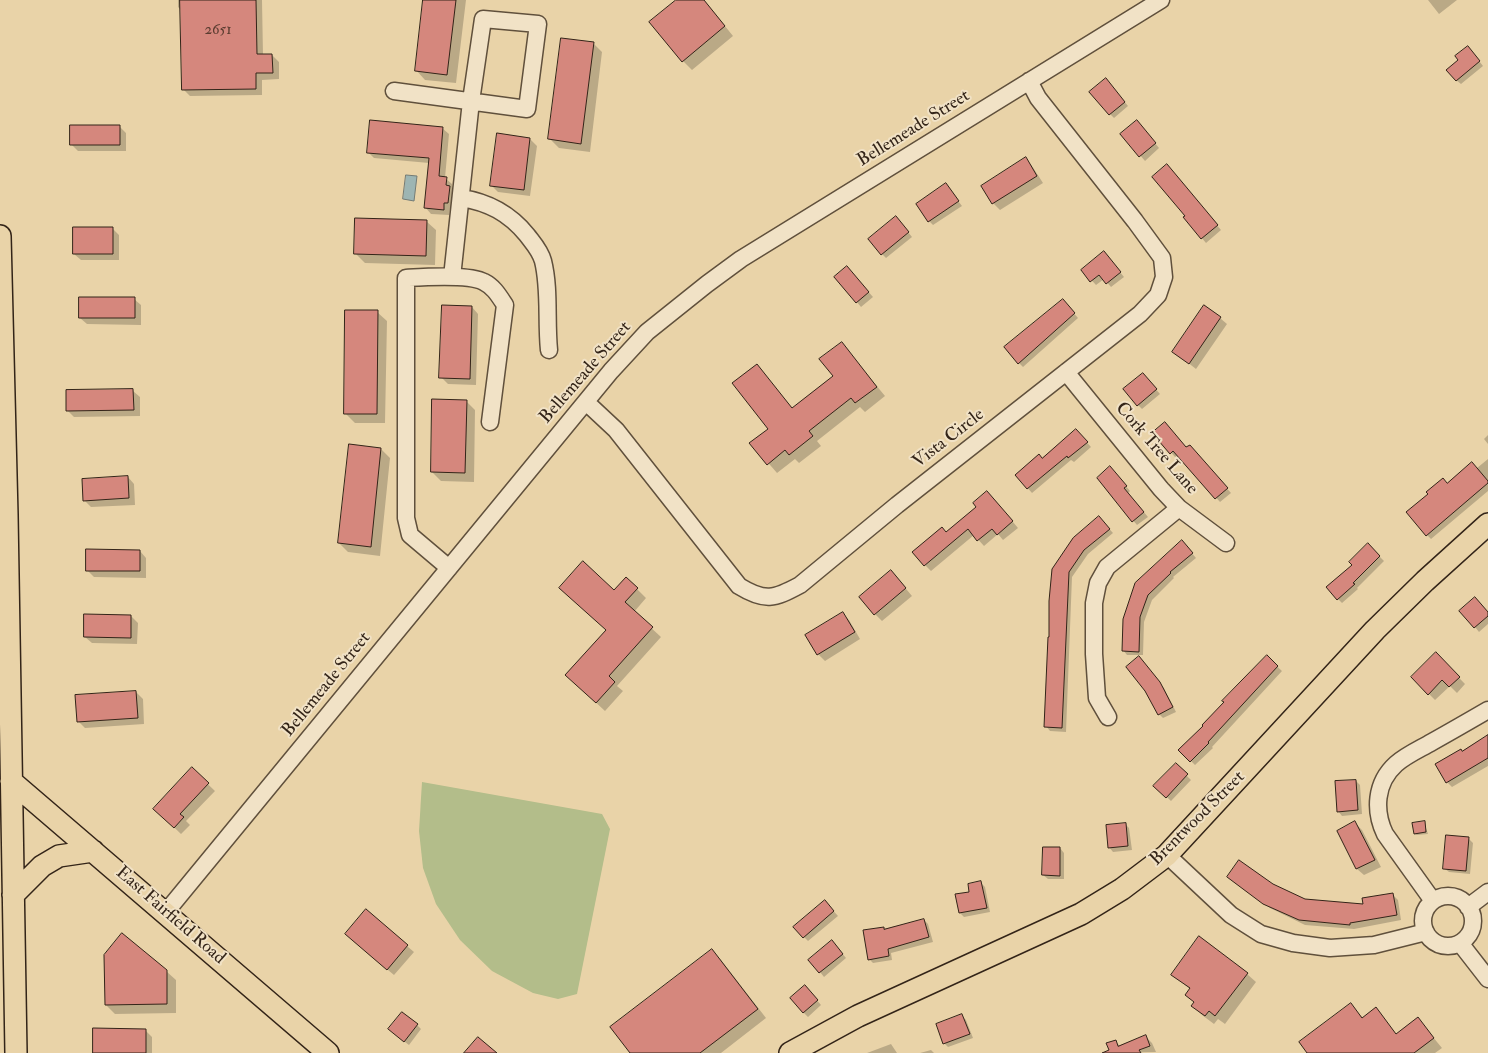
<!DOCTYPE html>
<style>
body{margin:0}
canvas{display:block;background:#e9d3a8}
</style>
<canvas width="1488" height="1053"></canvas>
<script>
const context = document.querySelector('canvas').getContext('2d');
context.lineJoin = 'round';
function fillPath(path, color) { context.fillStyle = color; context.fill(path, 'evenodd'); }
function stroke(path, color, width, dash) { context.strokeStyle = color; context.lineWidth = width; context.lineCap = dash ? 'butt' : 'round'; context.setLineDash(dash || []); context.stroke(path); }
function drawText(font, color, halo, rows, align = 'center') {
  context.font = font + ' "IM FELL Double Pica",serif'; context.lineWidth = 4; context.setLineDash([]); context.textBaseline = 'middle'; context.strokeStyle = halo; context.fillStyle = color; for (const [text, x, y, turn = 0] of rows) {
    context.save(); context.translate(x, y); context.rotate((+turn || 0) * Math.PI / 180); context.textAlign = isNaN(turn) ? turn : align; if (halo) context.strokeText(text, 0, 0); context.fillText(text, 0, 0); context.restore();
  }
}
fillPath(new Path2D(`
 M422,782L602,814L610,829L577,994L558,999L533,993L492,971L460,940L436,904L423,868L419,831Z`), '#b3bd8a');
const water = new Path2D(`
 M406,175L417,176L414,201L403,199Z`);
fillPath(water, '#9db5b3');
stroke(water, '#737b75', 1);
fillPath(new Path2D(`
 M178,0H262L263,55H272L279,62V79L262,80V95L190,96L183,89L181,10L178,7Z
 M424,0H466L456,83L425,80L416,70Z
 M678,0H704L733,36L692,70L683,61Z
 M1428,0H1457L1439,14Z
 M593,43L602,52L590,152L559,148L550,139Z
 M1472,52L1483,66L1461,84L1456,80Z
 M1110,84L1128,106L1114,118L1110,114Z
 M119,126L126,133V151H78L71,144Z
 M1141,126L1159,148L1145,161L1122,134Z
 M442,128L449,134L445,178L452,184V189L456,193L454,209L450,208L449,215L431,214L425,207L429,163L374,158L368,152Z
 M530,139L537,146L530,196L498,192L491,185Z
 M1026,159L1032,166L1043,183L1000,210L993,203L982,186Z
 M1171,170L1221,230L1206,243L1185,218L1187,216Z
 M946,185L962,206L933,225L929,221Z
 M426,221L436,230L435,265L365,263L356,254Z
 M900,222L912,237L886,258L882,254Z
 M112,228L119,235V260H81L74,254Z
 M1108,257L1124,277L1111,287L1104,279L1096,285L1083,271Z
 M851,272L873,297L861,307L836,277Z
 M134,299L141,305V325L87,324L80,318Z
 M1067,305L1078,318L1023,367L1019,363Z
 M472,307L478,314L476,385L448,384L441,377Z
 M377,312L387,321L385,423H355L345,413Z
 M1220,318L1227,324L1196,369L1173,351Z
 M842,344L885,396L865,412L860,407L817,441L821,446L799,463L795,459L777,473L751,443L769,429L757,365L793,409L835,377Z
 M1147,379L1160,394L1142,409L1138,405Z
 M133,391L140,397V416L74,417L67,410Z
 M466,401L475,410L474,482L441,481L432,472Z
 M1154,433L1194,451L1231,493L1220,502L1178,455L1175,457Z
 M1080,435L1091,447L1074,462L1071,460L1032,493L1016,475Z
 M1488,435V444L1484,439Z
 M381,449L390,458L380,556L348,552L339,543Z
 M1488,459V491L1431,539L1427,535L1448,485L1477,468Z
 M1114,472L1130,491L1128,493L1148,517L1137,525L1117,502Z
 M128,477L134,484L135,505L91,507L84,500Z
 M993,498L1018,528L1003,540L998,534L984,546L974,535L931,571L925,565L946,533Z
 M1103,522L1113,533L1088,554L1072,577L1066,732L1050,731L1046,726L1049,639L1075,537Z
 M1368,545L1384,561L1357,588L1358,589L1342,603L1338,599L1354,565Z
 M1186,546L1196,558L1173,577L1174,578L1152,600L1144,622L1143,655H1127L1123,650L1124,619Z
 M140,551L146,558V578L94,577L87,570Z
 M897,578L912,596L882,621L875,614Z
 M637,589L646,598L634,612L661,637L617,686L623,691L605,711L576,684L607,630L614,592Z
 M1488,613V624L1479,632L1475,627Z
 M843,614L849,620L860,639L825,661L818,654Z
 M131,616L138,623L137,644L92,643L85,637Z
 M1436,654L1465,684L1457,693L1450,686L1435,700L1412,677Z
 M1267,657L1282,671L1212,747L1213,748L1195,765L1180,750L1205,726Z
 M1143,662L1164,688L1176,712L1163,718L1159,714Z
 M136,692L143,699L144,724L85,728L78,721Z
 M1488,737V766L1452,787L1447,782L1462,752Z
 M1176,765L1191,780L1171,801L1155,786Z
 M192,769L215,791L186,821L190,825L181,834L155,809Z
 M1356,781L1360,785L1362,814L1342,816L1338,811Z
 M1424,822L1428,834L1417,835L1415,834Z
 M1355,823L1362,830L1381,867L1364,875L1357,869L1338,831Z
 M1125,824L1129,828L1132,850L1113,852L1109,847Z
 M1468,838L1473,843L1470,874L1449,872L1444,868Z
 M1060,848L1064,853V879H1048L1043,875Z
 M1229,877L1272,885L1304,900L1364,905L1392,894L1398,900L1401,920L1354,929L1305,925L1270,908Z
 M981,883L985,887L990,912L964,917L960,913L971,893Z
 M829,906L838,916L808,941L804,937Z
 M924,920L928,924L933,942L891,953L892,960L873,963L869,959L884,928L886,930Z
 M353,941L407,946L414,952L394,975Z
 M836,946L846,958L824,977L820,972Z
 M712,951L721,960L766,1018L721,1053H632Z
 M166,971L176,980V1013L115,1014L106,1005Z
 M1247,974L1256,982L1225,1024L1218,1019L1214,1024L1202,1015L1193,1006L1195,1003L1191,990L1173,975Z
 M809,991L821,1005L808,1017L803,1012Z
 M1351,1005L1363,1018L1376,1009L1397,1035L1418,1019L1442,1048L1435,1053H1309Z
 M962,1016L966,1020L973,1038L948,1047L944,1043Z
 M417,1025L421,1029L409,1045L394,1034Z
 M145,1030L152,1037V1053H95Z
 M1145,1036L1152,1043L1156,1052L1111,1053L1115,1041L1120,1046Z
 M891,1044L897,1053H867Z
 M931,1050L934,1053H920Z`), '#0003');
const building = new Path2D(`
 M180,0H256L257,54H272L273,73H256V89L182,90Z
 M423,0H456L447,75L415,71Z
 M676,0H704L725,26L682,62L649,22Z
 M561,38L594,42L581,144L548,139Z
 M1468,46L1480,61L1456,81L1446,70L1458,60L1455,56Z
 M1106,78L1125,102L1109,115L1089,92Z
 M370,120L443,127L439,176L447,177L446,185L450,186L448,203H444V210L424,208L429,158L367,153Z
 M1137,120L1156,143L1139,157L1120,134Z
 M70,125H120V145H70Z
 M497,133L530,138L524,190L490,186Z
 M1026,157L1037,176L992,204L981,186Z
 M1167,164L1218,225L1201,239L1183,217L1185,216L1152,177Z
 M946,183L959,201L928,222L916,204Z
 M896,216L909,232L881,255L868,239Z
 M355,218L427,220L426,256L354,254Z
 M73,227H113V254H73Z
 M1104,251L1121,272L1106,284L1099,275L1090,282L1081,270Z
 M847,266L869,292L856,303L834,277Z
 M79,297H135V318H79Z
 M1063,299L1075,313L1018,364L1004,347Z
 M442,305L472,306L470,379L439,378Z
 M1204,305L1221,317L1189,364L1172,352Z
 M345,310H378L377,414H344Z
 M842,342L877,387L855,403L851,398L809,431L813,436L789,455L785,450L767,465L749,443L768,429L732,383L757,364L792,408L833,376L819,359Z
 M1143,373L1157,389L1137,406L1123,389Z
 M133,389L134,410L66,411V390Z
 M432,399L467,400L465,473L431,472Z
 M1165,422L1186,447L1190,445L1228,488L1215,499L1173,451L1170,454L1152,433Z
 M1076,429L1088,442L1068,458L1067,456L1027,489L1015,475L1039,454L1042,458Z
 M349,444L381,448L371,547L338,543Z
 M1472,462L1488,481V483L1426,536L1406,512L1428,494L1426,492L1443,478L1447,483Z
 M1110,466L1127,486L1124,488L1144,512L1132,522L1097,478Z
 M128,476L129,498L83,501L82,479Z
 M987,491L1013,521L997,535L992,529L977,541L968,529L924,566L912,552L942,527L946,532L976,507L973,503Z
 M1099,516L1110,529L1084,550L1069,572L1062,728L1044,727L1048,637H1049V601L1052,569L1073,538Z
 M1182,540L1193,553L1170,572L1171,573L1148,595L1140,617L1139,652L1122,651L1123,619L1135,583Z
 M1368,543L1380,556L1353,583L1355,584L1337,600L1326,587L1352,565L1349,562Z
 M86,549L140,550V571H86Z
 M583,561L614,590L626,577L638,588L625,602L653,627L609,676L615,682L596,703L565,675L606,630L559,588Z
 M891,570L906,588L874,615L859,597Z
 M1475,597L1488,612V616L1474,628L1459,611Z
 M843,612L855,632L817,655L805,635Z
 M84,614L131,615V638L84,637Z
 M1436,652L1460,677L1449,687L1442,680L1428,695L1411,677Z
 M1267,655L1278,666L1208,742L1209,743L1190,762L1178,750L1203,726L1202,725L1224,702L1222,701Z
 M1139,656L1160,682L1173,707L1158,715L1145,691L1126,667Z
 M136,691L138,718L77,722L75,695Z
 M1488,735V758L1446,783L1435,764L1461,749L1462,751Z
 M1176,763L1188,774L1166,798L1153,786Z
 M192,767L209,783L180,814L184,817L174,828L153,809Z
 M1356,780L1358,810L1337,812L1335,781Z
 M1355,821L1375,860L1356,869L1337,831Z
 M1425,821L1426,832L1414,834L1412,823Z
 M1126,823L1128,846L1108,848L1106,825Z
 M1446,835L1469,837L1466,871L1443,869Z
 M1043,847H1060V876L1042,875Z
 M1239,860L1273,884L1305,899L1363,904L1362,898L1393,893L1397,915L1350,923V925L1299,920L1263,904L1227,877Z
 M981,881L987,908L959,913L955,894L969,892L968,884Z
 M825,900L834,911L803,938L793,927Z
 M366,909L408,945L387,970L345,934Z
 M924,919L929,937L888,949L889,956L868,960L863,930L884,927V929Z
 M122,933L167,970V1004L105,1005L104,955Z
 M1199,936L1248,973L1215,1016L1209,1011L1205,1016L1191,1006L1194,1002L1185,995L1190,988L1171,975Z
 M832,940L843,954L819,973L808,960Z
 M712,949L758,1009L700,1053H630L610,1027Z
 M805,985L818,1000L803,1013L790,998Z
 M1351,1003L1362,1018L1376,1007L1396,1034L1418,1017L1434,1038L1414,1053H1307L1299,1042Z
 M402,1012L418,1024L404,1042L388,1029Z
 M962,1014L970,1034L943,1044L936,1024Z
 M93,1028L146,1029V1053H93Z
 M1146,1035L1150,1046L1139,1050L1141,1053H1102L1109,1050L1106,1043L1116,1040L1118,1046Z
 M478,1037L497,1053H464Z`);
fillPath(building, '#d5877d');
stroke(building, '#332418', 1);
const minor = new Path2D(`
 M394,91L527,109L538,24L483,19L471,101L452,277
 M461,198C488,202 509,213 527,235C533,243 540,250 543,261C550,289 546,320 549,350
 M1066,372L1161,489L1179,508L1226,543
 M586,402L616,430L739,586C765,602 774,599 800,585L897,505L1140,314L1158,295L1164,277L1162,258L1135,221L1038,98L1029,81
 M449,568L410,535L406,518V278C424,277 470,274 484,282C494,287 499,296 505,305L490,422
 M1108,717L1097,698L1094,654V603L1098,583L1107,567L1179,508
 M1167,855L1231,915L1261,934L1293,943L1330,948L1374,945L1426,932
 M1423 921a25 25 0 1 1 50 0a25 25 0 1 1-50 0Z
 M1433,901L1385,834C1374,811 1375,783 1396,764C1406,755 1420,749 1432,742C1450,732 1469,721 1488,710
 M1468,907L1488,892
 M166,912L611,371L647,332L707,284L741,259L1161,0
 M1460,943L1488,979`);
const major = new Path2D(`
 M0,236L7,515L16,1053
 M11,781L328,1053
 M13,895L42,866L59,856L93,851
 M790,1053L858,1016L1081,914L1122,889L1167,855L1375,630L1425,581L1488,524`);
stroke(minor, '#60503c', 19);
stroke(major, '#332418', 24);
stroke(minor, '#f1e2c6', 16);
stroke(major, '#e9d3a8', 21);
drawText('15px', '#5c3d31', null, [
 ["2651",218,31]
]);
drawText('18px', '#332418', '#f1e2c6', [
 ["Bellemeade Street",914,129,-32],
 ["Bellemeade Street",586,373,-49],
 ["Vista Circle",949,439,-38],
 ["Cork Tree Lane",1156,449,49],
 ["Bellemeade Street",327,685,-51],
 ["Brentwood Street",1198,819,-45],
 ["East Fairfield Road",170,916,41]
]);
</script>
